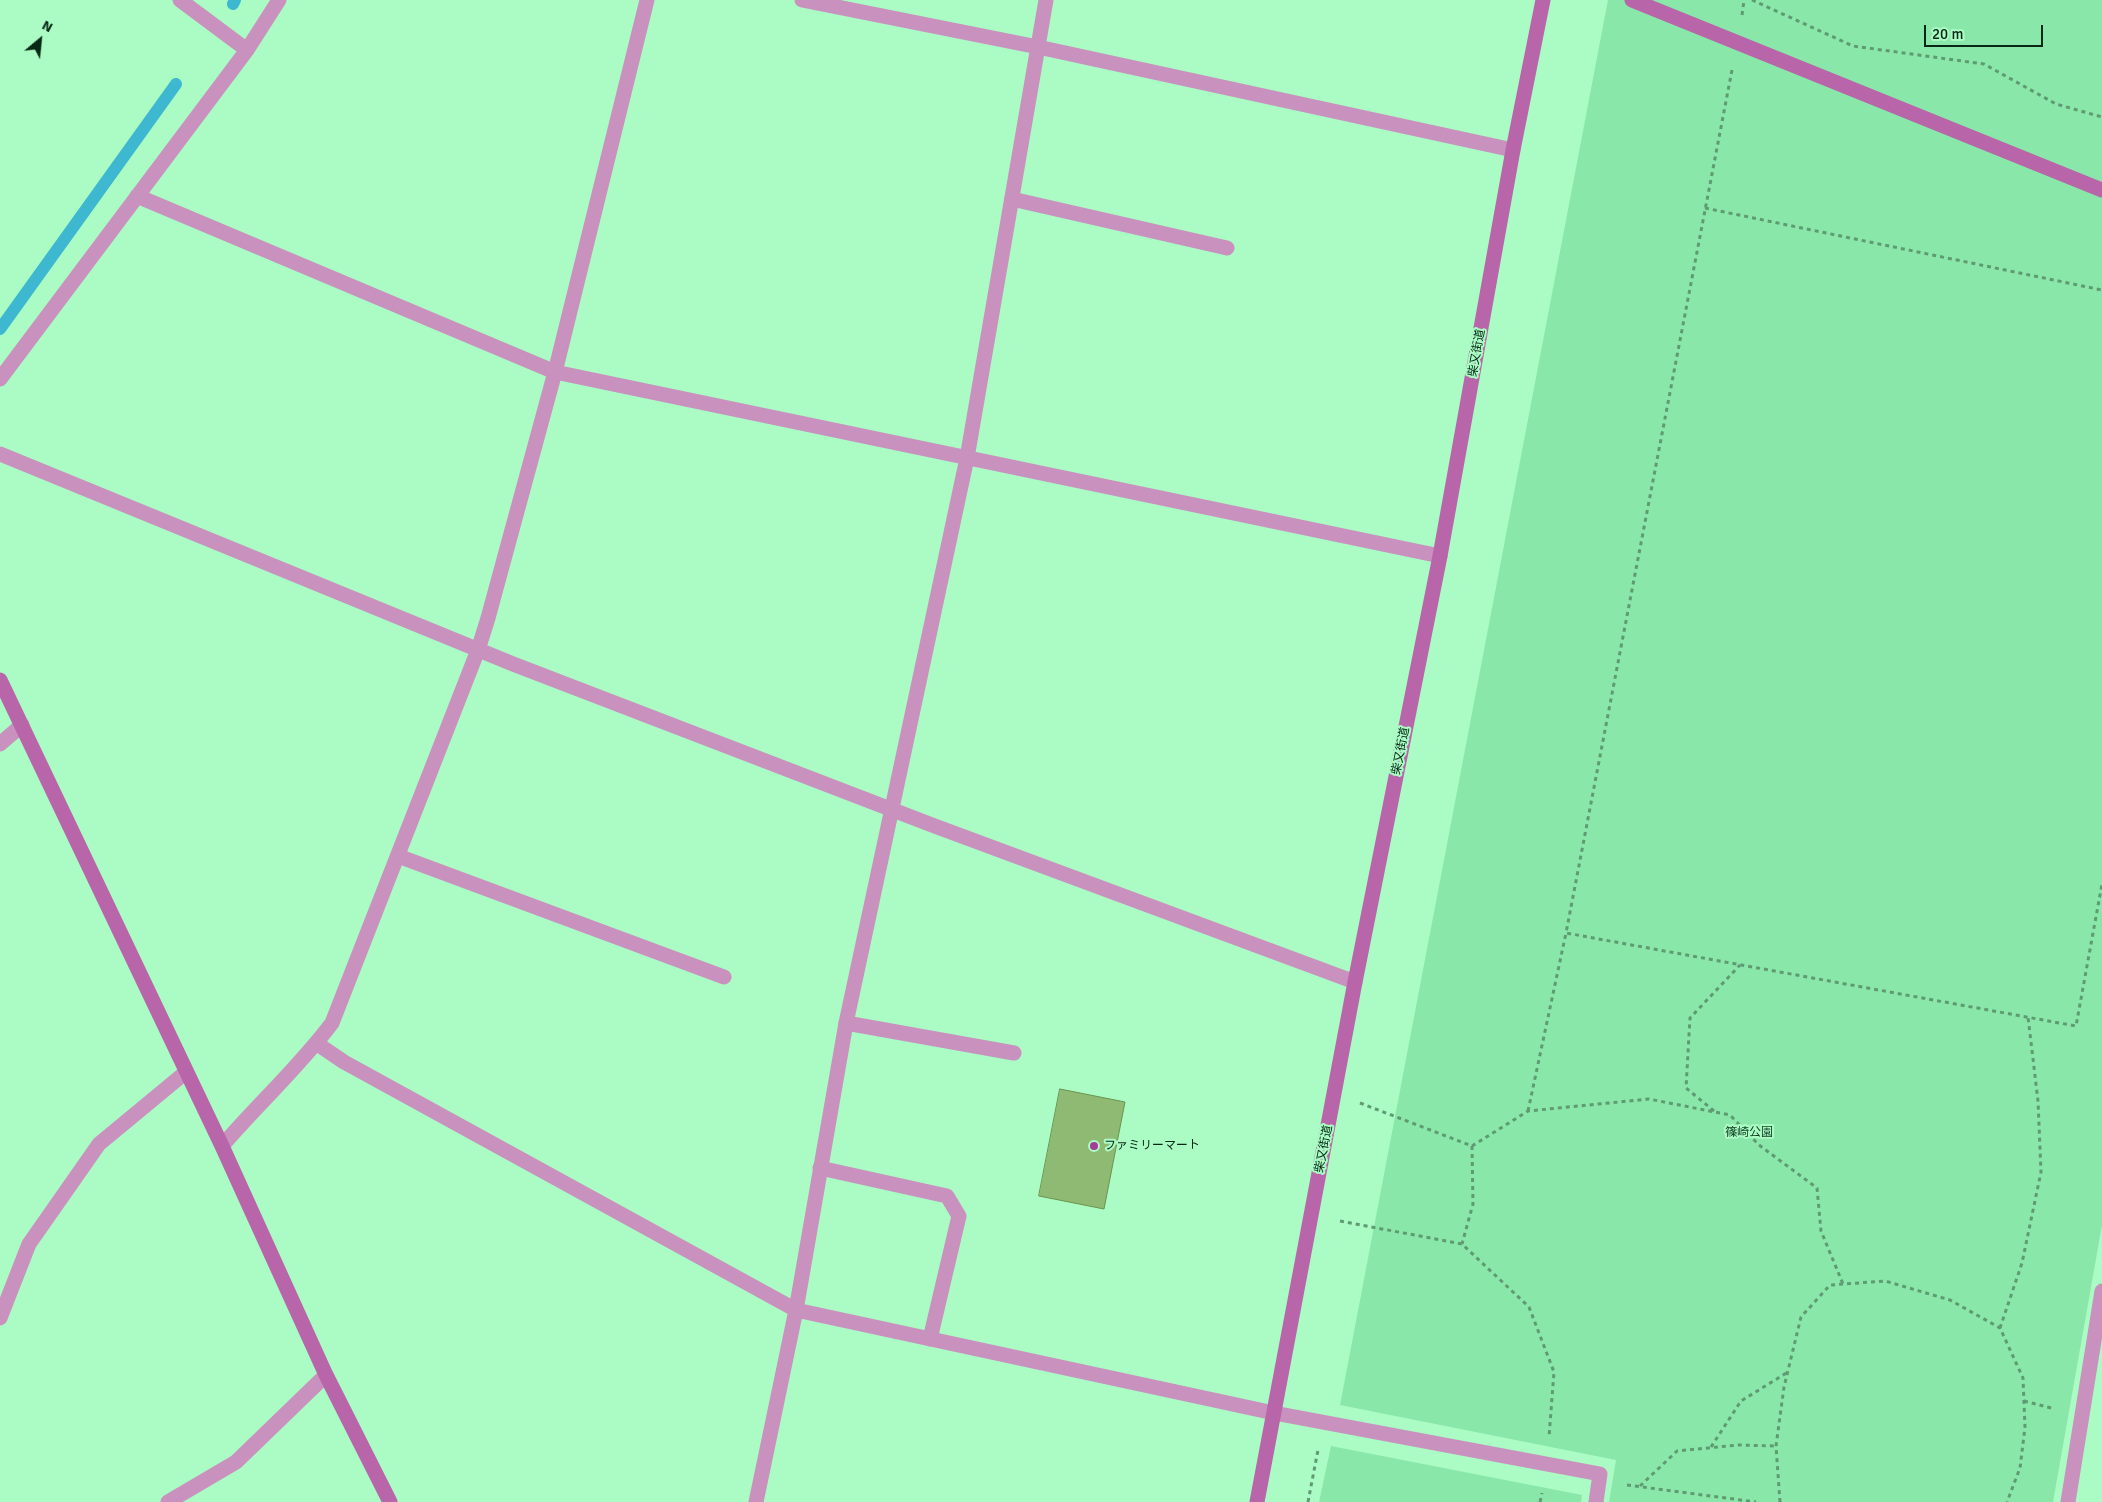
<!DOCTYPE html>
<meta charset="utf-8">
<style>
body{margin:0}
#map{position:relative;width:2102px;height:1502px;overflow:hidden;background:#abfbc4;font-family:Signika,sans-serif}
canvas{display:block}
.north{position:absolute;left:15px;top:15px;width:50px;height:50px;-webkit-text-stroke:4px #abfbc4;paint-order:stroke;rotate:28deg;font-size:14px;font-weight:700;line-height:20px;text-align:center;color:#062814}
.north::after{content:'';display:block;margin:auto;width:18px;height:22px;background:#062814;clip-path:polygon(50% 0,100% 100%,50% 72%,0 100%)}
.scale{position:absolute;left:1924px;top:25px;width:119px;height:22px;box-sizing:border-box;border:2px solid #062814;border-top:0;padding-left:6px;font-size:15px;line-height:18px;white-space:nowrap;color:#062814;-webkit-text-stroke:4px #abfbc4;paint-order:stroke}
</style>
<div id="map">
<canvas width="2102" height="1502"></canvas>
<div class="north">N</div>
<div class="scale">20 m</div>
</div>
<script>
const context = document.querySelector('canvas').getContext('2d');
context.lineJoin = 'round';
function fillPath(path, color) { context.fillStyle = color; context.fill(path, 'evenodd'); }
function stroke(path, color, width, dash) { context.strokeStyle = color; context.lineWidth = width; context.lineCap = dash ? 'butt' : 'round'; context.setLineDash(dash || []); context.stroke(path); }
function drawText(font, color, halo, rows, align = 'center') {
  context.font = font + ' Signika,"Noto Sans JP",sans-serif'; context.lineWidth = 4; context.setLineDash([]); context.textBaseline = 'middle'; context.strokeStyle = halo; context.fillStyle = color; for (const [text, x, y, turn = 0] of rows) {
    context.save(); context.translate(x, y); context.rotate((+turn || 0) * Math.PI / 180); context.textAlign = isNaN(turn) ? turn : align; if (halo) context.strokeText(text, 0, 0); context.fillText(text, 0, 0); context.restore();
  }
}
fillPath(new Path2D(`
 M1608,0H2102V1225L2053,1502H1609L1616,1460L1340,1405Z
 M1331,1446L1582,1495L1581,1502H1319Z`), '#89e8a9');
stroke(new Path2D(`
 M233,4L235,0
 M0,329L176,84`), '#3eb8d0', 12);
const building = new Path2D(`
 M1060,1089L1125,1102L1104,1209L1039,1196Z`);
fillPath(building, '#8eba73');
stroke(building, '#6a944e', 1);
stroke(new Path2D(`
 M1752,0L1853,46L1984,64L2056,104L2102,117
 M1742,15L1744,0
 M1732,70L1566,933L2076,1026L2102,884
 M1705,208L2102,290
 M1360,1103L1472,1146L1473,1204L1462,1244
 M1528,1111L1566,933
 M1714,1111L1686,1088L1690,1018L1740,965
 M1472,1146L1528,1111L1649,1099L1730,1115L1759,1145L1817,1188L1821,1231L1843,1284
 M1340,1221L1462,1244L1529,1307L1554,1372L1549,1437
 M2000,1328L2022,1263L2041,1172L2038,1101L2028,1017
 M2024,1401L2055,1409
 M1711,1447L1741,1401L1788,1372
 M1627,1485L1756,1502
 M1640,1486L1677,1451L1738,1445L1776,1446
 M1308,1502L1318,1450
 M1540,1502L1542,1493
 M1780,1502L1776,1446L1784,1387L1801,1317L1830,1285L1885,1281L1950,1300L2000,1328L2023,1378L2025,1427L2020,1468L2007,1502`), '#5f9a73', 3, [4, 4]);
stroke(new Path2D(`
 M1012,199L1227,248
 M846,1023L1014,1053
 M820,1168L947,1196L959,1216L930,1339
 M168,1502L236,1462L326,1375`), '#c991be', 15);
stroke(new Path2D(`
 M180,0L247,50
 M802,0L1038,47L1513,150
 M137,196L555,372L1440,556
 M0,379L247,50L279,0
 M0,454L513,664L932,825L1355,982
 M0,744L22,725
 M398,856L724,977
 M316,1043L344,1062L796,1310L1274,1413L1600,1474L1596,1502
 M222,1146C258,1104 299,1067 332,1023L478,650L488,618L555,372L647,0
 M0,1318L29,1244L99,1144L186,1072
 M756,1502L796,1310L846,1023L967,458L1046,0
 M2068,1502L2102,1291`), '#c991be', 15);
stroke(new Path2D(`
 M1632,0L2102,190
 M0,680L222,1146L326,1375L390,1502
 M1257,1502L1355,982L1440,556L1513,150L1543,0`), '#b866a9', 15);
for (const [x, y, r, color] of [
 [1094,1146,5,"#a73998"]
]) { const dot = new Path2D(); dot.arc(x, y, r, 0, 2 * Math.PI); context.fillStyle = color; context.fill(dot); stroke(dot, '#abfbc4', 2); }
drawText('12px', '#062814', '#abfbc4', [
 ["柴又街道",1477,353,-80],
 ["柴又街道",1401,751,-79],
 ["柴又街道",1324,1149,-79]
]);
drawText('12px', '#103d22', '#abfbc4', [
 ["篠崎公園",1749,1133]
]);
drawText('12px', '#062814', '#abfbc4', [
 ["ファミリーマート",1104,1146]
], 'left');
</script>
